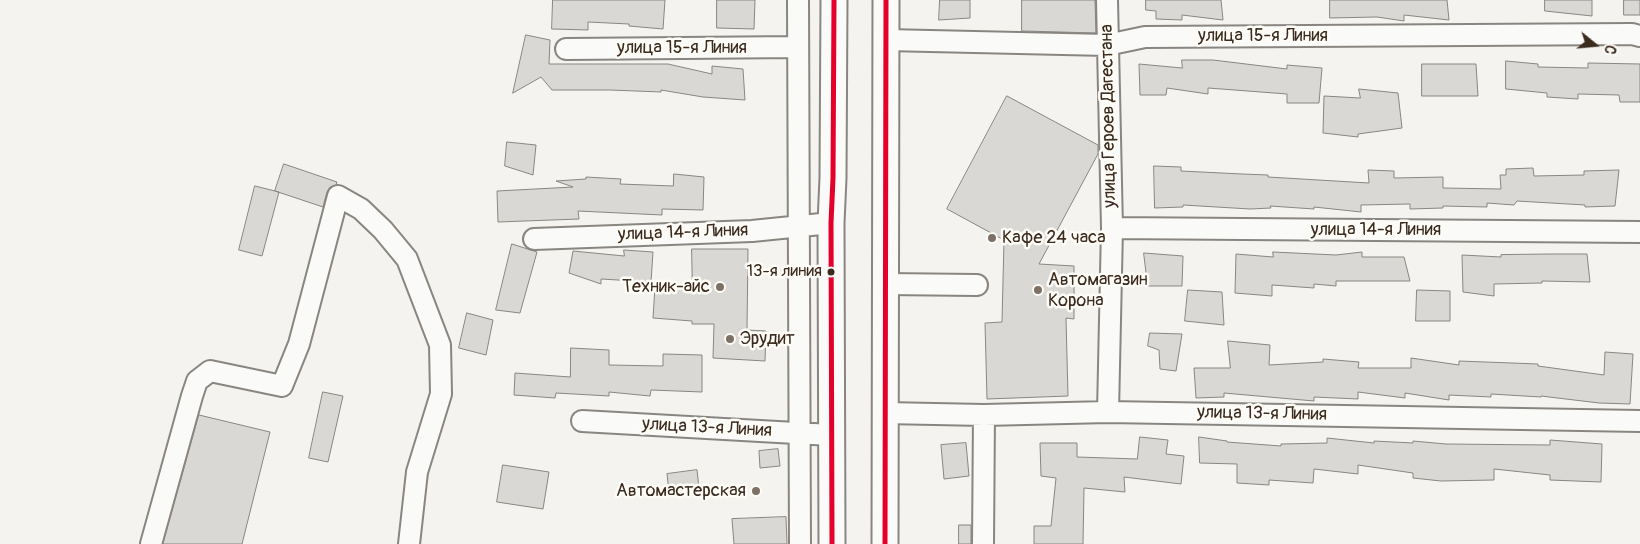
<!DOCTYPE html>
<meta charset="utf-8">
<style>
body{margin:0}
#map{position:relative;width:1640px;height:544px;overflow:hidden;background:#f4f3ef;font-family:Pangolin,sans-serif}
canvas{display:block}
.north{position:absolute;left:1570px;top:20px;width:50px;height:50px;-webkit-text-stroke:4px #fdfcf7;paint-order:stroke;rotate:107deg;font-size:14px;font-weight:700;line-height:20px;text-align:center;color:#3b2a1e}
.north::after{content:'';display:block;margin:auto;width:18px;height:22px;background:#3b2a1e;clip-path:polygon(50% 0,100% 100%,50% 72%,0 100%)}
</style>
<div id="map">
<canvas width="1640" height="544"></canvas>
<div class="north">С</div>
</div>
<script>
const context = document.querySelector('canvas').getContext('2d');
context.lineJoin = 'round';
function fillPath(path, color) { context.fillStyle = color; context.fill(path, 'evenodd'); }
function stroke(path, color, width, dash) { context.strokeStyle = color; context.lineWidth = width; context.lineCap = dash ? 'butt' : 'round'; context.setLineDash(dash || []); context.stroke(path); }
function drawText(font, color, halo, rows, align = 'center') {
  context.font = font + ' Pangolin,sans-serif'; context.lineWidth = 5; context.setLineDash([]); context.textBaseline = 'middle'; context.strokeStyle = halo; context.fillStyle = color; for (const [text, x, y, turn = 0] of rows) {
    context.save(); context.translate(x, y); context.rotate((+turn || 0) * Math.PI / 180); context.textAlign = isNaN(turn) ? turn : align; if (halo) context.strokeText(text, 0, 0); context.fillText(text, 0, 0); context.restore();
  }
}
const building = new Path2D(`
 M553,0H665L663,29L629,26V24L588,22V30L552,29Z
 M717,0H755L754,29L717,28Z
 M940,0H970V18L939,20Z
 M1022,0H1095L1096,33L1022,31Z
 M1146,0H1221L1223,20L1182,15V20L1156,19V11L1146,10Z
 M1330,0H1447L1449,20L1404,15V21L1377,17L1330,18Z
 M1545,0H1592V16L1545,11Z
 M1624,0H1640V15H1624Z
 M526,35L550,40L549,64H668L712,74V66L743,69L745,100L703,97L661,90V92L610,90H552L541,77L513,93Z
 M1182,60H1213L1287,69V65L1322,68L1319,103H1287V94L1208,88V94L1167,88L1166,95H1140L1139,64L1182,68Z
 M1506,61L1538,64V67L1588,68V63L1640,64V102H1620L1619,95L1578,94V99L1547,97V93L1506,89Z
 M1422,64H1476L1478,96H1422Z
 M1359,89L1398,93L1402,128L1358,134V137L1323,133L1324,96L1360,98Z
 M1007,96L1098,145V154L1039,264L1074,266V319L1066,318L1068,396L987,399L985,323L1002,322L1004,240L947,209Z
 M507,142L536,145L533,175L505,166Z
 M284,164L337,182L336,185L330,187L327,192L323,207L275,191Z
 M1154,166L1181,167V171L1242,174L1268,175V177L1369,183L1368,170L1394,171V178L1443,177V188L1501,189L1500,175H1506V169L1533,168L1534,176L1584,175V171L1619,170L1615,206L1585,207V205L1517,201L1514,205L1487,203V207L1443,206V208L1410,209V204L1361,205V212L1314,207V209L1270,206L1271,208L1250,209L1183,205V207L1155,208Z
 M674,174L704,177L703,210L662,209V215L578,211L579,219L498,222L497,191L573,187L556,181L586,179V177L621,179L620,184L673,186Z
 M255,186L279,192L262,256L239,250Z
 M512,244L537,252L520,313L496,310Z
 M692,249H748L747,330L766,331L765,361L713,358L714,324H692V321L653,318L655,287L692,289Z
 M624,250L653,252L651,282L601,279V284L569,273L573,251L624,256Z
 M1273,252L1336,255L1362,252V257H1404L1410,281H1336V286L1314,284V288L1272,285V296L1235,293L1236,254L1273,257Z
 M1144,253L1183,256L1182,286H1148Z
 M1550,254H1587L1590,282L1542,281V283L1494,284V296L1463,292L1462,255L1501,257V255Z
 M1188,290L1222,292L1224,325L1185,321Z
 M1417,290L1450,291V321H1416Z
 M467,313L493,320L486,355L459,348Z
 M1150,333L1182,334L1176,371L1160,369L1159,350L1148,346Z
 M1228,341L1270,345L1269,365L1323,362V359L1359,362L1358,368H1411V358L1459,365V361L1538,364V366L1604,375L1605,352L1633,354L1630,404L1599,403L1541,396V397L1491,394V397L1449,395V400L1405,393V398L1358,392V399L1314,397V401L1224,393V397L1196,398L1194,368H1230Z
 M571,348L609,350V365L663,366V354L702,355V392L651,390L650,396L609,392V396L556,393L555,398L514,395L515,373L570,377Z
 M323,392L343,396L328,462L309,458Z
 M199,415L270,432L242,544H163Z
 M1140,437L1168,440L1166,454L1184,456L1181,484L1124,477L1125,492L1084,488L1083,544H1034V526H1051L1056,478L1041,476L1040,443H1077V457L1137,459Z
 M1199,437L1227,441V442L1281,446V444L1327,443V438L1374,443V441L1413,443V441L1446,444L1550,445V440L1602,444L1601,482L1550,480V475L1494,469V480L1441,481L1413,478V473L1358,465V474L1314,469L1313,483L1269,480V485L1237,483V464L1200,463Z
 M966,443L969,476L944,479L941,445Z
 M778,449L780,466L760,468L759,451Z
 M503,465L549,472L543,509L497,502Z
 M697,470L699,488L669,492L667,474Z
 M786,517L787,544H734L732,519Z
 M959,525H971V544H959Z`);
fillPath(building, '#d9d8d5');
stroke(building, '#898681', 1);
const minor = new Path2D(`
 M798,0L800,544
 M1107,0L1112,228L1108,412
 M886,40L1107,45L1145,37L1632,34L1640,36
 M566,49L798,47
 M1112,228L1640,232
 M534,239L752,231L831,223
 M885,284L977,285
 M885,413L984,415L1108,412L1640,421
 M582,421L831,435
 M151,544L192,396L197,381L210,371L282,386L299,344L338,196L361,209L383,230L407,259L440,345L441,394L417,472L409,544
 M983,544L984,415`);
const major = new Path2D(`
 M832,544L831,223L833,178L834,0
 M885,544L886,0`);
stroke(minor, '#898681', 24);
stroke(major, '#898681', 29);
stroke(minor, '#fafaf8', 20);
stroke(major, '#fafaf8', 25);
stroke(new Path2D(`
 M832,544L831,223L833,178L834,0
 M885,544L886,0`), '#e4002b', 5);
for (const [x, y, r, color] of [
 [992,238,5,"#7c7067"],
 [831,272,4.5,"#3b2a1e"],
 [720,287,5,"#7c7067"],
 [1038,290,5,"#7c7067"],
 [730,339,5,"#7c7067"],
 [756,491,5,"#7c7067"]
]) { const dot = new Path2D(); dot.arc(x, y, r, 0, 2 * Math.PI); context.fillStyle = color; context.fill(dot); stroke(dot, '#fdfcf7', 2); }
drawText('17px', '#3b2a1e', '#fdfcf7', [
 ["13-я линия",822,272]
], 'right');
drawText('18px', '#3b2a1e', '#fdfcf7', [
 ["улица 15-я Линия",1263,36],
 ["улица 15-я Линия",682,48],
 ["улица Героев Дагестана",1109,116,-91],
 ["улица 14-я Линия",1376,230],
 ["улица 14-я Линия",683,233,-2],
 ["улица 13-я Линия",1262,414,1],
 ["улица 13-я Линия",707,428,3]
]);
drawText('18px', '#3b2a1e', '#fdfcf7', [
 ["Кафе 24 часа",1002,238],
 ["Автомагазин",1048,280],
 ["Корона",1048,301],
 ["Техник-айс",710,287,"right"],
 ["Эрудит",740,339],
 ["Автомастерская",746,491,"right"]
], 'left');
</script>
